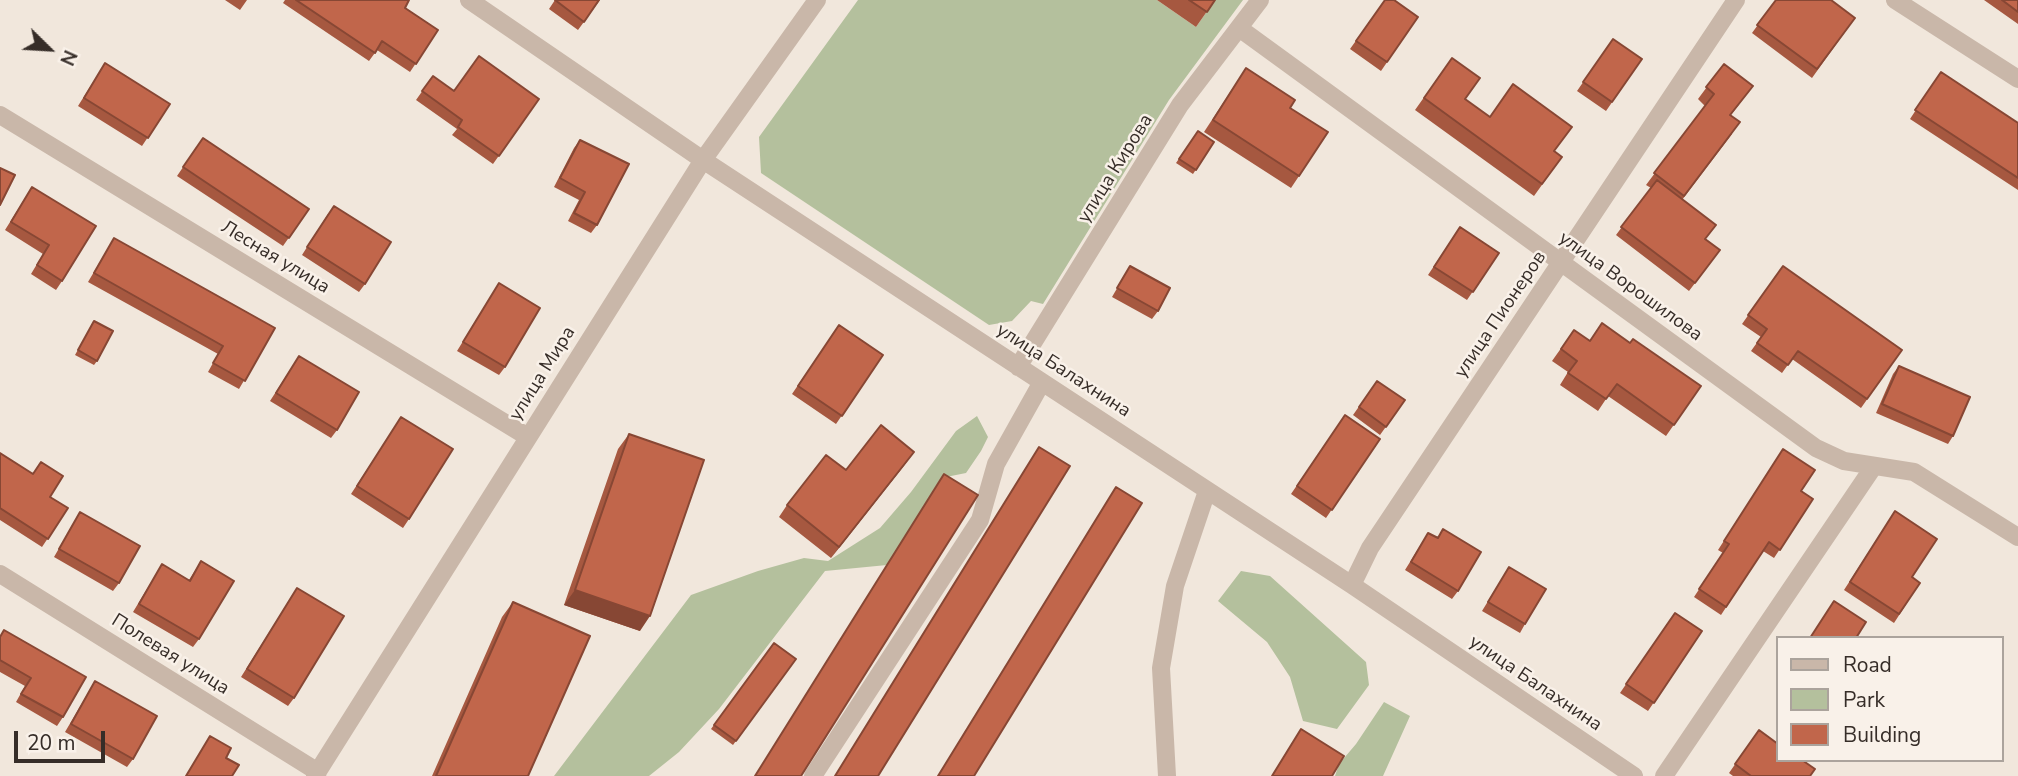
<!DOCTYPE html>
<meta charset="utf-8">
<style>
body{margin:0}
#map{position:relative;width:2018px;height:776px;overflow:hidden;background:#f1e7dc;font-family:"Nunito Sans",sans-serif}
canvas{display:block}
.legend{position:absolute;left:1776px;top:636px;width:228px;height:126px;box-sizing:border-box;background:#f9f1e9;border:2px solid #aba39c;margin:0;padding:9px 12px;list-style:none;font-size:21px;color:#362d28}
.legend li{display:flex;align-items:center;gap:14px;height:35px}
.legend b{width:35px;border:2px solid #aba39c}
.north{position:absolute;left:14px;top:14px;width:70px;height:70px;-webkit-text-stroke:5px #f9f1e9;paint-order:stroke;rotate:114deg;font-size:19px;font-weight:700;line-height:28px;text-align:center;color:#362d28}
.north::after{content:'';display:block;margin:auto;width:24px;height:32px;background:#362d28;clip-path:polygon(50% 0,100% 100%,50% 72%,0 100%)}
.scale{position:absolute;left:14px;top:731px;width:91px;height:32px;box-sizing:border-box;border:4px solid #362d28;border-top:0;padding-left:9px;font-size:21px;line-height:24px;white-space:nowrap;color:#362d28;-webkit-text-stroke:5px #f9f1e9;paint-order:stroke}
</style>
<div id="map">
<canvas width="2018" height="776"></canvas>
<ul class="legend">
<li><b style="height:9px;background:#c9b7a9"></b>Road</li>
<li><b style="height:19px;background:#b4c09d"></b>Park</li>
<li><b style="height:19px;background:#c1664b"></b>Building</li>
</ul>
<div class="north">N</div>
<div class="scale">20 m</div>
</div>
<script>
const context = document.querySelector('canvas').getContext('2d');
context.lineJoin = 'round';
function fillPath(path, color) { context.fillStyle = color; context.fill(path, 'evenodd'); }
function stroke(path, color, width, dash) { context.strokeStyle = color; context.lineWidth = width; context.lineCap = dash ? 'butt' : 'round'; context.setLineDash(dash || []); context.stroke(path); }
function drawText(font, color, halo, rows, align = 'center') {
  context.font = font + ' "Nunito Sans",sans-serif'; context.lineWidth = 5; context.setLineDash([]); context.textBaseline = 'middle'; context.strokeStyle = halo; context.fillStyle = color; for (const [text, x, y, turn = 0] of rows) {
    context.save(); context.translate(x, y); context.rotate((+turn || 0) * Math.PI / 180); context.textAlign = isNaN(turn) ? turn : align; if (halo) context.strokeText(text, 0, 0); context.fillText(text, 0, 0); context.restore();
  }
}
fillPath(new Path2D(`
 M858,0H1157L1196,27L1215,0H1243L1169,100L1043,304L1031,301L1012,321L989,325L761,173L759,137Z
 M977,416L988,437L981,451L966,473L941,478L887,565L825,571L719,709L679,752L649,776H554L691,595L758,571L804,558L828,561L880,528L911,492L956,431Z
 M1241,571L1270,576L1366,662L1369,685L1337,729L1303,721L1290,677L1267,642L1218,601Z
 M1384,702L1410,716L1383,776H1335L1339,764L1356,744Z`), '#b4c09d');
stroke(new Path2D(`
 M469,0L703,160L1352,585L1634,776
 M1895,0L2018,79
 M1239,28L1816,448L1844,461L1914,472L2018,537
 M0,115L528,437
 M1018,367L1180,105L1260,0
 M0,574L318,772
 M1352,585L1370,548L1736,0
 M315,776L703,160L817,0
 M813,776L980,520L996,464L1042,382
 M1167,776L1161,668L1175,586L1207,491
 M1664,776L1874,466`), '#c9b7a9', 18);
fillPath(new Path2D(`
 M225,0H247L240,10Z
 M285,0H409L405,8L438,30L410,72L377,50L369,61L283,3Z
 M555,0H600L578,30L549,9Z
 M1157,0H1215L1196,27Z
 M1385,0L1418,17L1381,71L1350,49Z
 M1776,0L1855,18L1812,78L1752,33Z
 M1984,0H2018V24Z
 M1613,39L1642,59L1606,111L1577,91Z
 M1452,58L1465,99L1490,117L1554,151L1562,157L1534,196L1415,110Z
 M105,63L170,104L142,146L78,106Z
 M1724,64L1753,86L1731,115L1732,134L1682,200L1706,239L1720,250L1689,291L1616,235L1651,188L1646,185L1705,106L1698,99Z
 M1246,68L1290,108L1299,176L1291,188L1204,132Z
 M1941,72L2018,123V190L1910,119Z
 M433,76L454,91L539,99L493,164L452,135L457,129L416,100Z
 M1198,131L1214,142L1193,174L1176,163Z
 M203,138L309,209L283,246L177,176Z
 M580,140L597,225L591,233L568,221L579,200L554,187L574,148Z
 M32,187L62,281L56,290L31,274L43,254L5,230Z
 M328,214L365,284L359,292L302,255Z
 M1460,227L1499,253L1467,300L1428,275Z
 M114,238L275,328L239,389L208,372L218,354L88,282Z
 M1130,266L1158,311L1152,319L1112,297Z
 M1783,266L1902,350L1861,408L1792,359L1782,373L1751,351L1761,337L1742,324Z
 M499,283L505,367L499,375L457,351Z
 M94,321L97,361L94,365L75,355Z
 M839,325L883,355L836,424L792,394Z
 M1574,330L1590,341L1630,343L1701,386L1666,436L1608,396L1598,411L1560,385L1568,372L1552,361Z
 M299,356L337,430L331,438L270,401Z
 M1899,366L1953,436L1948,444L1876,413L1893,374Z
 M1377,381L1405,400L1380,435L1353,415Z
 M1345,415L1380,439L1326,518L1291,494Z
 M396,425L409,519L403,528L351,494Z
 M629,434L640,631L564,605L618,449Z
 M1783,449L1801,491L1813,499L1774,558L1763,551L1721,615L1694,597L1723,553L1718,550Z
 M0,453L33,474L50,497L68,508L42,547L0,520Z
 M906,463L831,558L779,517L787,505L846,470Z
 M1895,511L1912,577L1920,583L1894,623L1844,590Z
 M80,512L119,583L113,591L54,557Z
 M1428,533L1458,591L1452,599L1405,570Z
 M201,561L199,639L193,647L133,612L162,564L189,580Z
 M1509,567L1525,624L1520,633L1482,611Z
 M297,588L294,698L288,706L241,677Z
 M513,602L528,776H432L502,617Z
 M1675,613L1702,631L1648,711L1620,693Z
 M4,630L63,717L57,726L16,702L25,686L0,672V636Z
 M774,643L796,659L733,745L711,729Z
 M95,681L133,759L127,767L65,732Z
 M1759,730L1810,776H1733L1729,773Z`), '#a65840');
fillPath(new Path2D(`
 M914,452L906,463L831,558L839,547Z
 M575,590L650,616L640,631L564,605Z`), '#874734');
const building = new Path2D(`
 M296,0H409L405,8L438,30L416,64L382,41L375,53Z
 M555,0H599L584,22Z
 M1189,0H1215L1207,12Z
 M1385,0H1394L1418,17L1387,62L1356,41Z
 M1776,0H1831L1855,18L1817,69L1757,25Z
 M2002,0H2018V12Z
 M1613,39L1642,59L1612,102L1583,82Z
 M479,56L539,99L499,156L458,127L462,120L422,91L433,76L454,91Z
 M1452,58L1480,78L1465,99L1490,117L1513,84L1572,127L1554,151L1562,157L1542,184L1424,98Z
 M105,63L170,104L148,138L84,98Z
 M1724,64L1753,86L1730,115L1740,122L1684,196L1654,173L1714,94L1706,87Z
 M1246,68L1295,100L1290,108L1328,132L1299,176L1213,120Z
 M1941,72L2018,123V178L1915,110Z
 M1198,131L1214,142L1196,170L1179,159Z
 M203,138L309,209L289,238L183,167Z
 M580,140L629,164L597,225L574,213L585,192L560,178Z
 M0,168L15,175L0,205Z
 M1657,180L1716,225L1705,239L1720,250L1695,283L1621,227Z
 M32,187L96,226L62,281L37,265L49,245L11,222Z
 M334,206L391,242L365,284L307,247Z
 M1460,227L1499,253L1473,292L1434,267Z
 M114,238L275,328L245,381L213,363L223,346L94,273Z
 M1130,266L1170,288L1158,311L1117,288Z
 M1783,266L1902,350L1867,399L1798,351L1788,365L1757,343L1767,329L1748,315Z
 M499,283L540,308L505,367L463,342Z
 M94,321L113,331L97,361L78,350Z
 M1602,323L1630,343L1633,339L1701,386L1674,425L1617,384L1606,399L1568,373L1577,361L1561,349L1574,330L1590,341Z
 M839,325L883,355L842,416L798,386Z
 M299,356L359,392L337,430L276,393Z
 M1899,366L1970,397L1953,436L1882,404Z
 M1377,381L1405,400L1386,427L1359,407Z
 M1345,415L1380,439L1332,510L1297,486Z
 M401,417L453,449L409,519L357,486Z
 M881,425L914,452L839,547L787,505L826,455L846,470Z
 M629,434L704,460L650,616L575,590Z
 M1039,447L1070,466L878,776H835Z
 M1783,449L1815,470L1801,491L1813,499L1780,550L1769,542L1726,607L1699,589L1729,544L1724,541Z
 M0,453L33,474L41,462L63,476L50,497L68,508L48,539L0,508Z
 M944,474L978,495L801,776H755Z
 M1116,487L1142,503L974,776H938Z
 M1895,511L1937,539L1912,577L1920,583L1899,614L1850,582Z
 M80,512L140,546L119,583L59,549Z
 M1443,529L1481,552L1458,591L1411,562L1428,533L1438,538Z
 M201,561L234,581L199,639L139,604L162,564L190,581Z
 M1509,567L1546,589L1525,624L1488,602Z
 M297,588L344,616L294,698L247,669Z
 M1834,601L1866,622L1856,638H1810Z
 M513,602L590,636L528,776H436Z
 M1675,613L1702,631L1654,703L1626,684Z
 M4,630L86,677L63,717L21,694L31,678L0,660V637Z
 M774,643L796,659L736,741L714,725Z
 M95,681L157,716L133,759L71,724Z
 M1301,729L1344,756L1332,776H1272Z
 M1759,730L1778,744V760H1802L1815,769L1810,776H1751L1735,764Z
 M210,736L231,748L226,758L239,765L232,776H186Z`);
fillPath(building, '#c1664b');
stroke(building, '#874734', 2);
drawText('19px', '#362d28', '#f9f1e9', [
 ["улица Кирова",1116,169,-58],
 ["Лесная улица",275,258,31],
 ["улица Ворошилова",1630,287,36],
 ["улица Пионеров",1501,315,-56],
 ["улица Балахнина",1063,371,33],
 ["улица Мира",543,374,-58],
 ["Полевая улица",170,655,32],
 ["улица Балахнина",1535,684,34]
]);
</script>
